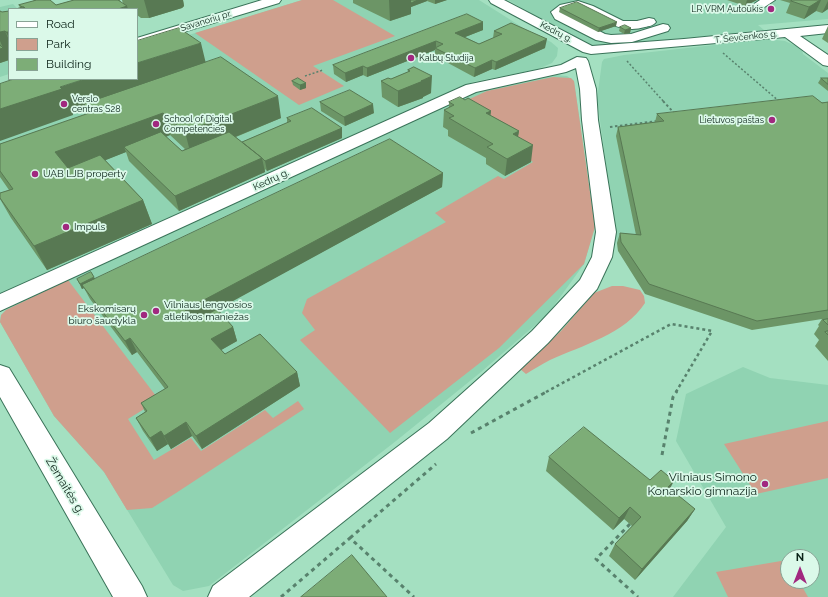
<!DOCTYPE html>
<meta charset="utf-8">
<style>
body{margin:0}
#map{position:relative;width:828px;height:597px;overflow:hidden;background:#a4e0c1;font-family:Raleway,sans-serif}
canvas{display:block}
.legend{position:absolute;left:8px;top:8px;width:130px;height:72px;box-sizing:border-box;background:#dbf9e9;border:1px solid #88a395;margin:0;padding:5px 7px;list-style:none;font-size:12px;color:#0b2318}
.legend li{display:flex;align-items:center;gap:8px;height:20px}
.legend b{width:20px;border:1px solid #88a395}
.north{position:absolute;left:780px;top:549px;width:40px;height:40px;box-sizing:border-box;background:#dbf9e9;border:1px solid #88a395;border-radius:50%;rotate:0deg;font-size:11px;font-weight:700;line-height:16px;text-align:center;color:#0b2318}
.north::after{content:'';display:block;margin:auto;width:14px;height:18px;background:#a1287f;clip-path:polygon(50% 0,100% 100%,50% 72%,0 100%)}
</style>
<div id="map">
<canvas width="828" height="597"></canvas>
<ul class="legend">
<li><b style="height:5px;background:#fff"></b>Road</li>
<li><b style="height:11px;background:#cf9f8d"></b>Park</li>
<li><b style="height:11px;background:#7dad77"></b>Building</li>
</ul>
<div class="north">N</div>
</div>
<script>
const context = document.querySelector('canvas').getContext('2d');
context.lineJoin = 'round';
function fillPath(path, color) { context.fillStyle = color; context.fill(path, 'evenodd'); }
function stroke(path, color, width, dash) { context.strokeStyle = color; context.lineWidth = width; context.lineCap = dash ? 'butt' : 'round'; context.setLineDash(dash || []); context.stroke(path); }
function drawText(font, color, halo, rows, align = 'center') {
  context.font = font + ' Raleway,sans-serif'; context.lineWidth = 3.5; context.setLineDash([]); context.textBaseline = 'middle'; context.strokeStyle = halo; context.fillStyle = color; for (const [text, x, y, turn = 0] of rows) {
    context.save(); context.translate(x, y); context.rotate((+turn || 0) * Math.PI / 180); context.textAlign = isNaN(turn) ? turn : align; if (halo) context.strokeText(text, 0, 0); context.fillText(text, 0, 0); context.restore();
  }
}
fillPath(new Path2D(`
 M302,0H479L525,29L551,42L558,48L557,56L552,63L538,69L473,82L0,297V95L137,79V51Z
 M508,0H828V19L758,25L764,30L607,46L589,45L581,42Z
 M13,4L18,9H9V74L0,77V7Z
 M768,39L785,41L796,46L802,50L803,54L828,73V318L618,251L597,99L602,62L604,59L624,55Z
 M556,75L567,76L574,81L595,227L584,264L548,314L481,372L396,441L209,586L183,591L173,585L104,472L54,416L0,322L1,315L6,310L21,302L478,91Z
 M743,367L770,378L828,385V597H673L726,527L676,441L686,394ZM788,557H812V581H788Z`), '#90d3b2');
fillPath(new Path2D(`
 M302,0H333L395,36L313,66L344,86L299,105L195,33Z
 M553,77L571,78L574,81L595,227L584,264L499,348L390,433L300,340L315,330L302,313L307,299L446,222L435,213L498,176L504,179L533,162L454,106L487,91Z
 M68,280L159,400L128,419L154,460L191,438L201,451L265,410L273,418L298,401L304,409L176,493L152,508L127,510L104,472L54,416L0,322L1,315L6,310Z
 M612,286H623L640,290L644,296L645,303C625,334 583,345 550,360C542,364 534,369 526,374L520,369L561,331L594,293Z
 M828,421V478L756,494L724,444Z
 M787,560L788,581H799L808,597H728L716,572Z`), '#cf9f8d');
const minor = new Path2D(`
 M489,0H504L592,46L684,39L828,25V33L800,36L828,55V66L823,65L785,37L591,54L583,52L491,3Z
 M760,0H775L760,10H752L750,7Z
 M578,1L593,6L623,21H637L649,18L654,19L656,22C653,26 649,26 645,27C618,35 601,16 577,9H571L564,13L605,34L611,35L631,34L663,24L668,25L670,28L668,31L632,42L611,43L596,40L555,19L551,12L560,5Z
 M577,57L586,58L588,61L596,89L598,120L616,232L612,257L597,289L548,343L447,439L249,597H208L213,586L429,423L532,331L580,280L592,257L596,232L582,120L580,89L576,68L566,72L476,92L0,311V294L466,85L561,65Z`);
const major = new Path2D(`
 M262,0H281L279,3L137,46V38Z
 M0,365L9,368L142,586L147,597H113L0,397Z`);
stroke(minor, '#3a7359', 2);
stroke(major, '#3a7359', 2);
stroke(new Path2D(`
 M723,53L780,102
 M627,61L664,102
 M305,76L323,70`), '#58826d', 1.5, [2, 2]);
stroke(new Path2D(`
 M663,101L675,114
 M778,101L780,102
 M610,127L657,121`), '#58826d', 2, [2.5, 2.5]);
stroke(new Path2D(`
 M546,392L671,324L712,331L676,392`), '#58826d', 2.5, [3, 3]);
stroke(new Path2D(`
 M471,433L548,391
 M662,455L673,397L677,391
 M630,524L596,559L638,597
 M350,538L436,464
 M281,597L350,538L414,597`), '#58826d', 3, [4, 4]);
fillPath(minor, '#fff');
fillPath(major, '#fff');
fillPath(new Path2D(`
 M33,0H51H50L56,5L74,0H120L121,3L123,4L122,0H183L184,6L182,8L149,18H141L137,15V9H129L128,8V9H16L20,8L19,5L34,1Z
 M353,0H447L435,4L427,1L411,7V14L390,21L353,3Z
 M727,0H757L745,6Z
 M780,0H828V9L822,13L816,11L804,19L786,13L790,3Z
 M560,8L616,26L598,32L559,12Z
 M0,11L2,12L9,11V60L0,63Z
 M483,22V30L465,37L479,44L493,38L494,31L545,48L495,70L492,69L474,77L435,56V50L367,77L363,75L346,82L334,74L333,65Z
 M828,26V43L822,39Z
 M620,27L631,28L630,33L624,34L619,31Z
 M206,62L281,118L236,137L242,142L287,123V118L342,128V138L267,171L265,169V172L179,211L129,161L126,152L105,160L143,200L152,224L47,270L11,218L0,199V193L9,190L0,177V144L88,114L86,109L73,113V115L0,109ZM170,135L185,149L182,151L166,137Z
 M414,67L431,93L423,97V98L398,107L382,97L381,81L391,79L408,72V70Z
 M821,78H828V91L818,83Z
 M292,81L306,83V88L300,90L293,85Z
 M465,100L491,111L490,115L519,131L518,136L531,162L505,176L486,164V158L448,136V130L443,127L444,110L449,108V102Z
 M320,102L374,113L345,126L321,111Z
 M828,102V361L815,346L819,340L814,334L819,326L818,325L822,319L752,330L645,294L618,251L617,243L620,233L636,235L616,136L618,127L655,122L657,114Z
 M443,173L442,187L217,309L233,327L237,341L221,350L225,354L297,372L300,386L202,449L192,436L171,449L168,444L157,451L143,431L136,418L145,412L141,403L165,389L137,352L132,355L90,299L84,288L82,289L77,279H95Z
 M549,457L650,480L669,489L695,509L687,521L635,580L609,556L615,544L632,526L624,519L613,530L546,471Z`), '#6c9566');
fillPath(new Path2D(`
 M144,0H183L184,6L182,8L149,18Z
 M389,0H427V1L411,7V14L390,21Z
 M435,0H447L435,4Z
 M747,0H757L745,6Z
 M820,0H821L816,11L804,19L809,7Z
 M828,1V9L822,13Z
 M127,6L128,9H118Z
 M483,22V30L455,41V33Z
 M617,22L616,26L598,32L599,28Z
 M631,28L630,33L624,34L625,30Z
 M5,31L9,40V60L0,63V49L3,48L0,41V32Z
 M6,32H9V38Z
 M547,39L545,48L495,70L496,62Z
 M436,41V48H435V50L367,77V68Z
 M201,43L207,68L84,104L86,109L73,113V115L0,141V109L60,87L85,79H137V63Z
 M492,60V69L474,77L475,68Z
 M363,66V75L346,82L345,73Z
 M432,76L431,93L423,97V98L398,107V91Z
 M306,83V88L300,90V85Z
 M278,96L281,118L191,155L185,132Z
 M373,104L374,113L345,126L344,117Z
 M491,111L489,128L486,113Z
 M163,113L170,135L129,151L124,147L126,152L66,176L55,152Z
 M342,128V138L267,171L265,161Z
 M519,131L516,148L513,134Z
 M533,145L531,162L505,176L507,159Z
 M262,158L265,172L179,211L175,196Z
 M443,173L442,187L191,324L185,310Z
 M143,200L152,224L47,270L34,246Z
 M94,277L97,282L82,285L84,288L82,289L80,284Z
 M233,327L237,341L216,353L211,339Z
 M130,338L137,352L132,355L125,341Z
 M297,372L300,386L202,449L196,436Z
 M186,422L192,436L171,449L164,436Z
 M161,431L168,444L157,451L150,438Z
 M674,481L667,494L668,487Z
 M630,507L624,519L613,530L619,518Z
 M695,509L687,521L635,580L642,569Z`), '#587953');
const building = new Path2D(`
 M37,0H50L56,5L74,0H118L127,6L118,9H26L19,5Z
 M411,0H418L411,3Z
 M793,0H820L809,7L791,1Z
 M577,2L617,22L599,28L560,8Z
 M24,7L26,9H16Z
 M0,11L2,12L9,11V32H6L5,31L0,32Z
 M467,14L483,22L455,33L479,44L502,34L494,31L511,23L547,39L496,62L492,60L475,68L435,48L443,44L436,41L367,68L363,66L345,73L333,65Z
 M625,25L631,28L625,30L620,27Z
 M179,28L201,43L137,63V41Z
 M0,45L3,48L0,49Z
 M221,57L278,96L185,132L163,113L55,152L68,168L100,155L143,200L34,246L0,198V193L13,189L0,171V144L92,112L84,104Z
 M414,67L432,76L421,81H423L398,91L381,81L388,78L391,79L410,71L408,70Z
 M298,78L306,83L300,85L292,81Z
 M821,78H828V84Z
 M14,79H85L60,87L62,89L0,109V84Z
 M350,90L373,104L344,117L320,102Z
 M813,96L822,103L828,102V310L757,321L649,284L621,242L620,233L641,235L618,127L664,121L657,114Z
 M460,97L465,100L468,98L491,111L486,113L519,131L513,134L533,145L507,159L487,147L493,144L449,118L454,116L444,110L454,105L449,102Z
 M312,108L342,128L265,161L262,158L242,142L291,121L287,118Z
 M161,132L182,151L229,132L262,158L175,196L124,147Z
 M390,139L443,173L185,310L195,321L217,309L233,327L211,339L225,354L260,334L297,372L196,436L186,422L164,436L161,431L150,438L136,418L147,411L141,403L168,387L130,338L125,341L82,285Z
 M91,272L94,277L80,284L77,279Z
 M828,319V325L823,320Z
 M828,331V335L825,332Z
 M584,427L650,480L661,470L674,481L668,487L695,509L642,569L615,544L641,517L630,507L619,518L549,457Z
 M352,555L387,597H301Z`);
fillPath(building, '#7dad77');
stroke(building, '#587953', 1);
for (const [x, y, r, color] of [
 [771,9,4,"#a1287f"],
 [411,58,4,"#a1287f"],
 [64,104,4,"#a1287f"],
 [772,120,4,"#a1287f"],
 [156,124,4,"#a1287f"],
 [35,174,4,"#a1287f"],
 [66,227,4,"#a1287f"],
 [156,311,4,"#a1287f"],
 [144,315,4,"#a1287f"],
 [765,484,4,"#a1287f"]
]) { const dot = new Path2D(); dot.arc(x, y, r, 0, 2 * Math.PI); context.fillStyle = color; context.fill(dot); stroke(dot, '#dbf9e9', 1.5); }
drawText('9px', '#0b2318', '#dbf9e9', [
 ["LR VRM Autoūkis",763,9,"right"],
 ["Kalbų Studija",419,58],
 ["Verslo",72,99],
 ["centras S28",72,109],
 ["School of Digital",164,119],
 ["Competencies",164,129],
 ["Lietuvos paštas",764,120,"right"]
], 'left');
drawText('9px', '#0b2318', '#dbf9e9', [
 ["Savanorių pr.",206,21,-17],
 ["Kedrų g.",556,32,27],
 ["T. Ševčenkos g.",746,37,-6]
]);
drawText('10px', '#0b2318', '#dbf9e9', [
 ["UAB LJB property",43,174],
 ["Impuls",74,227],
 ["Vilniaus lengvosios",164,305],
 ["atletikos maniežas",164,317],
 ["Ekskomisarų",136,309,"right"],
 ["biuro šaudykla",136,321,"right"]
], 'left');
drawText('10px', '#0b2318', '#dbf9e9', [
 ["Kedrų g.",271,180,-25]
]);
drawText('12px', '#0b2318', '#dbf9e9', [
 ["Vilniaus Simono",757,477],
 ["Konarskio gimnazija",757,491]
], 'right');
drawText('12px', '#0b2318', '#dbf9e9', [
 ["Žemaitės g.",65,486,59]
]);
</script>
